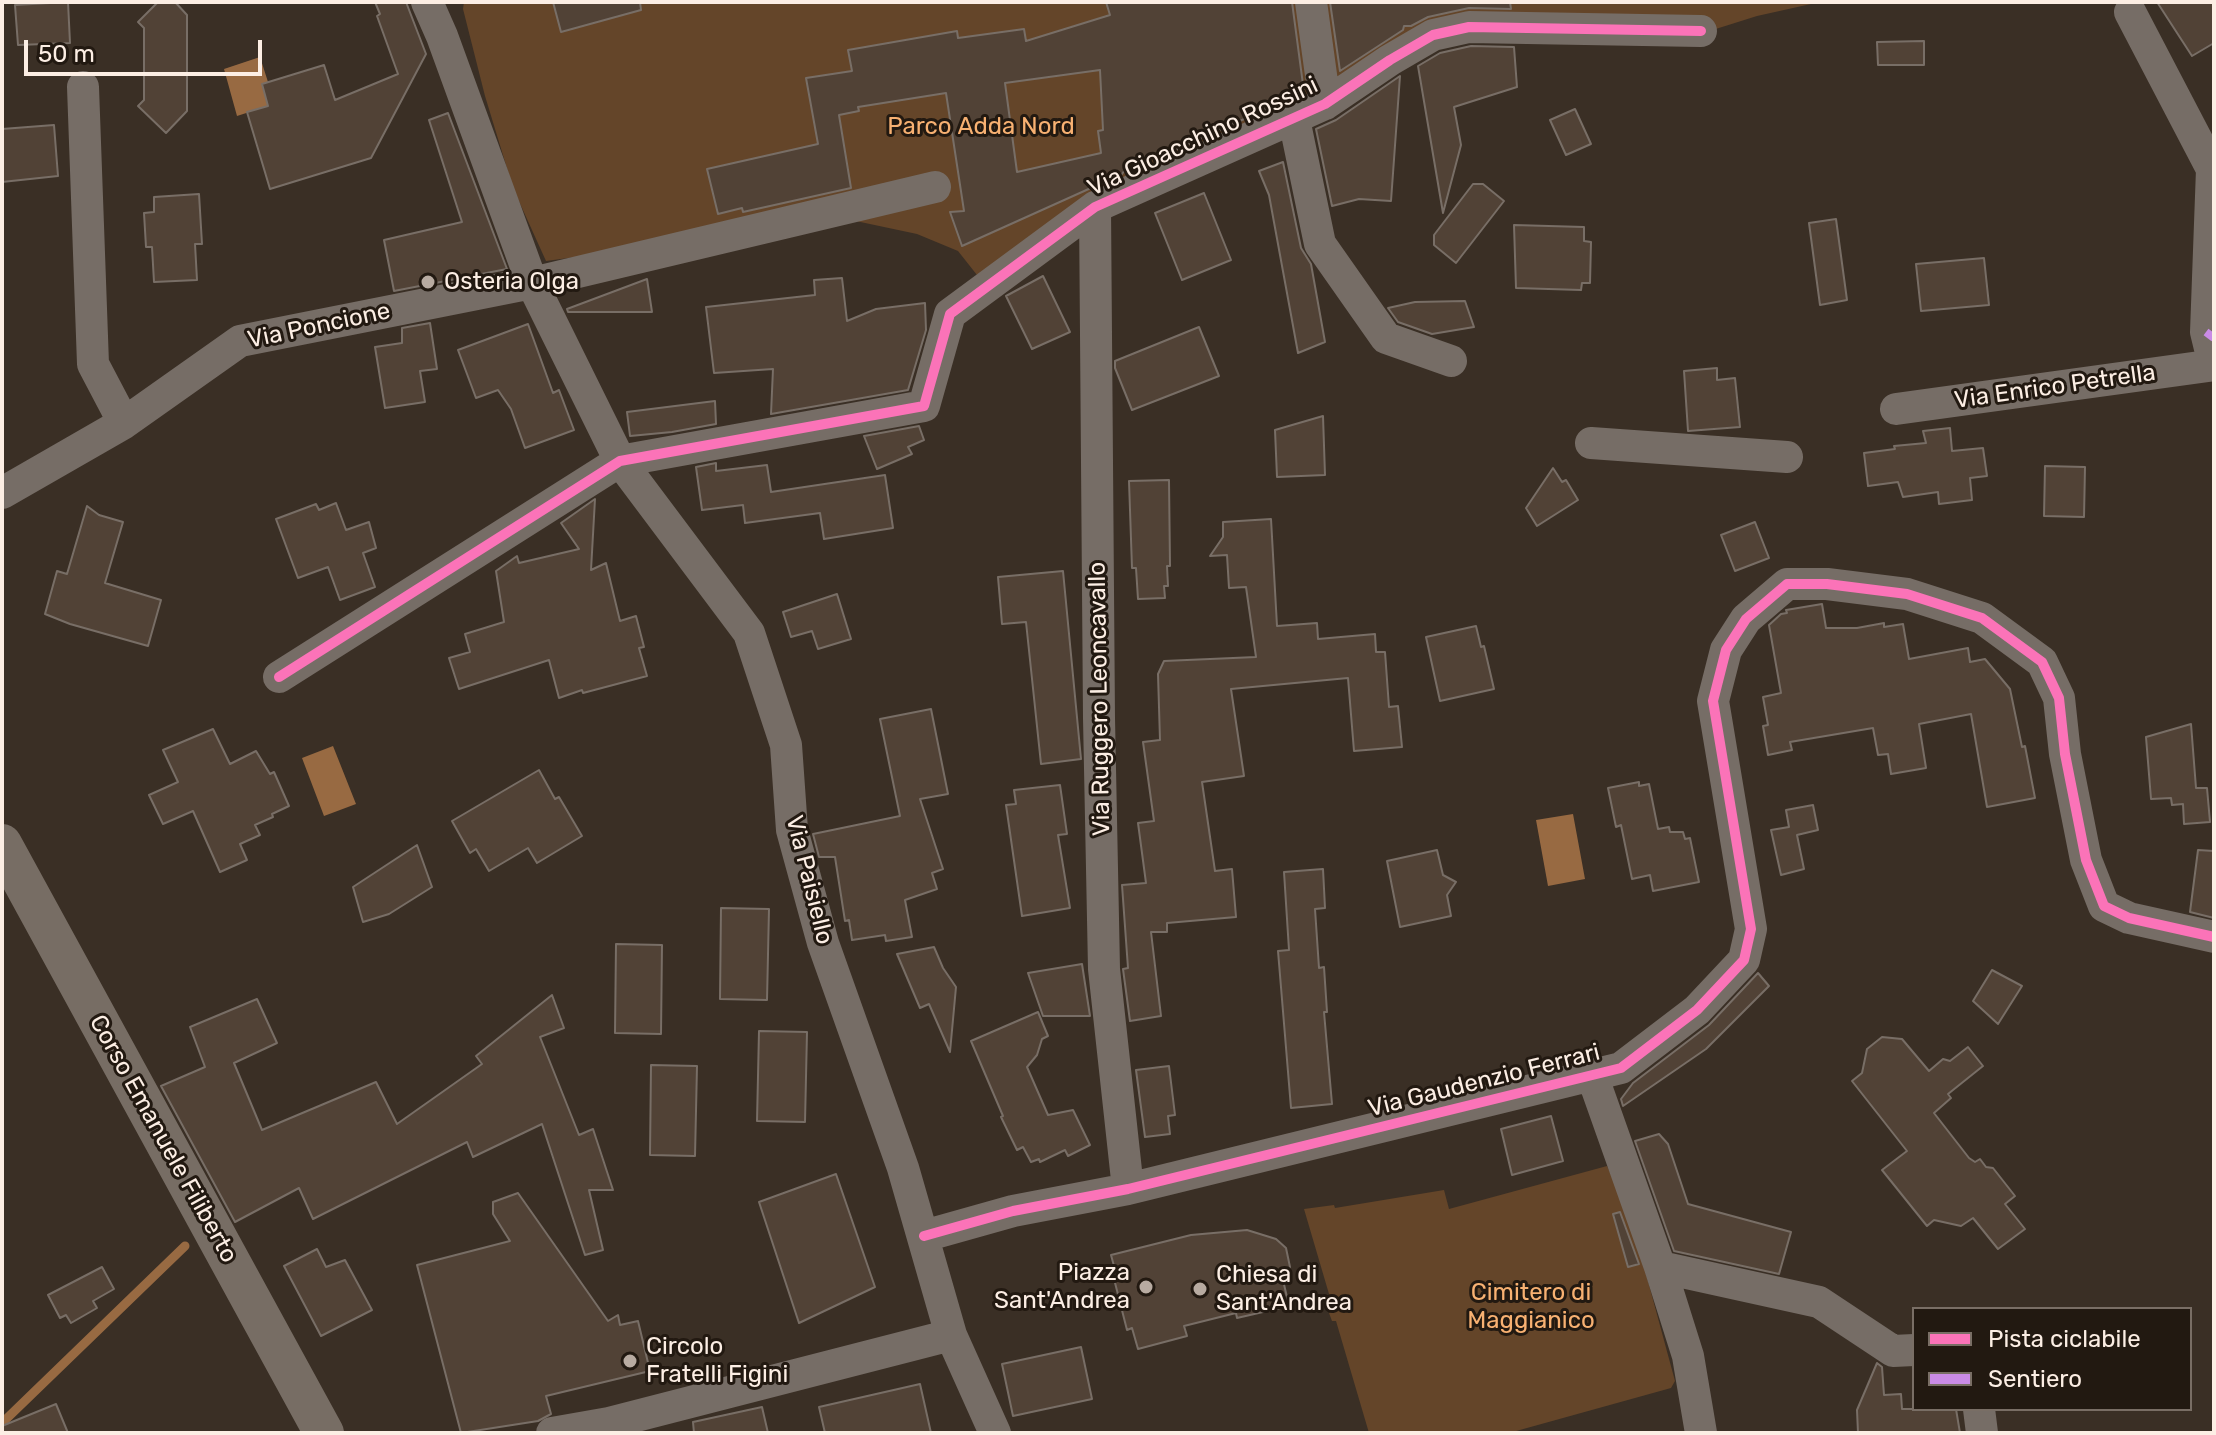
<!DOCTYPE html>
<style>
body{margin:0}
#map{position:relative;width:2216px;height:1435px;overflow:hidden;background:#3a2f25;font-family:Rubik,sans-serif}
canvas{display:block}
.frame{position:absolute;inset:0;border:4px solid #fceee4;pointer-events:none}
.legend{position:absolute;left:1912px;top:1307px;width:280px;height:104px;box-sizing:border-box;background:#221911;border:2px solid #796e65;margin:0;padding:10px 14px;list-style:none;font-size:24px;color:#fceee4}
.legend li{display:flex;align-items:center;gap:16px;height:40px}
.legend b{width:40px;border:2px solid #796e65}
.scale{position:absolute;left:24px;top:40px;width:238px;height:36px;box-sizing:border-box;border:4px solid #fceee4;border-top:0;padding-left:10px;font-size:24px;line-height:28px;white-space:nowrap;color:#fceee4;-webkit-text-stroke:6px #221911;paint-order:stroke}
</style>
<div id="map">
<canvas width="2216" height="1435"></canvas>
<div class="frame"></div>
<ul class="legend">
<li><b style="height:10px;background:#fb73b8"></b>Pista ciclabile</li>
<li><b style="height:10px;background:#ca8be6"></b>Sentiero</li>
</ul>
<div class="scale">50 m</div>
</div>
<script>
const context = document.querySelector('canvas').getContext('2d');
context.lineJoin = 'round';
function fillPath(path, color) { context.fillStyle = color; context.fill(path, 'evenodd'); }
function stroke(path, color, width, dash) { context.strokeStyle = color; context.lineWidth = width; context.lineCap = dash ? 'butt' : 'round'; context.setLineDash(dash || []); context.stroke(path); }
function drawText(font, color, halo, rows, align = 'center') {
  context.font = font + ' Rubik,sans-serif'; context.lineWidth = 6; context.setLineDash([]); context.textBaseline = 'middle'; context.strokeStyle = halo; context.fillStyle = color; for (const [text, x, y, turn = 0] of rows) {
    context.save(); context.translate(x, y); context.rotate((+turn || 0) * Math.PI / 180); context.textAlign = isNaN(turn) ? turn : align; if (halo) context.strokeText(text, 0, 0); context.fillText(text, 0, 0); context.restore();
  }
}
fillPath(new Path2D(`
 M464,2H1820L1757,16L1684,39L1443,26L977,275L958,251L917,234L851,220L546,261L513,188L485,96L463,9Z
 M1607,1166L1629,1211L1675,1381L1671,1388L1509,1433H1369L1336,1321H1332L1329,1313L1334,1311L1304,1209L1334,1205L1335,1208L1444,1190L1449,1209Z`), '#644529');
fillPath(new Path2D(`
 M260,57L268,82L262,85L268,106L237,116L224,69Z
 M333,746L356,804L324,816L302,758Z
 M1573,814L1585,879L1548,886L1536,820Z`), '#986a42');
stroke(new Path2D(`
 M2,1423L185,1246`), '#986a42', 9);
const building = new Path2D(`
 M68,2L70,43L18,45L15,5Z
 M158,2H175L187,15V111L166,133L138,106L144,100V28L138,22Z
 M375,2H406L426,54L371,158L270,189L247,112L268,106L262,84L324,65L335,100L398,74L377,16L380,14Z
 M553,2H640L641,10L561,32Z
 M1106,2H1292L1304,92L1160,157L1129,164L1122,174L962,246L950,212L964,211L946,93L858,107L859,111L839,115L851,188L743,212L742,208L718,214L707,169L818,144L806,78L852,71L848,50L957,31L958,38L1024,29L1026,41L1110,15ZM1100,70L1103,130L1098,131L1101,153L1017,172L1005,83Z
 M1330,2H1510L1511,9L1469,8L1428,17L1411,26H1404L1403,30L1340,71Z
 M2157,2H2214V43L2192,56Z
 M1924,41V65H1878L1877,42Z
 M1471,46L1514,47L1517,87L1454,107L1461,145L1443,213L1418,66L1440,53Z
 M1400,76L1391,201L1359,199L1332,206L1316,129L1336,120Z
 M1575,109L1591,144L1566,155L1550,120Z
 M448,113L507,269L394,291L384,240L462,222L429,120Z
 M54,125L58,176L2,182V129Z
 M1283,162L1301,248L1311,264L1325,342L1298,353L1269,195L1259,171Z
 M1473,184H1483L1504,201L1456,263L1434,245V235Z
 M1204,193L1231,260L1182,280L1155,213Z
 M199,194L202,244H195L197,280L154,282L152,247H146L144,213L154,212V197Z
 M1836,219L1847,300L1820,305L1809,223Z
 M1514,225L1584,227V241L1591,242L1590,283H1582L1581,290L1516,288Z
 M1984,258L1989,305L1921,311L1916,264Z
 M1043,276L1070,332L1032,349L1006,296Z
 M842,278L847,321L876,309L925,303L926,330L908,390L771,414L773,369L714,373L706,307L815,295L814,280Z
 M647,279L652,312H568L567,309Z
 M1465,301L1474,327L1432,334L1398,322L1388,308L1415,302Z
 M430,323L437,369L420,371L425,402L385,408L375,347L402,343V328Z
 M528,324L553,393L559,390L574,430L525,448L511,409L498,390L476,398L458,350Z
 M1199,327L1219,376L1132,410L1115,368V361Z
 M1717,368V380L1735,378L1740,427L1688,431L1684,371Z
 M715,401L716,424L672,432L630,436L627,412Z
 M1323,416L1325,475L1277,477L1275,430Z
 M919,426L924,440L908,447L912,454L877,469L864,436Z
 M1950,428L1952,451L1983,448L1987,476L1970,478L1972,500L1939,504L1938,492L1903,497L1898,482L1868,486L1864,453L1895,449L1894,446L1926,443L1923,431Z
 M716,463V471L767,465L771,492L885,475L893,528L824,539L820,513L745,523L743,505L702,510L696,467Z
 M2045,466L2085,467L2084,517L2044,516Z
 M1553,468L1562,482L1566,480L1578,500L1537,526L1526,508Z
 M1169,480L1170,566H1167L1168,586H1164L1165,598L1138,599L1136,568H1132L1129,481Z
 M595,499L591,570L606,563L620,621L636,616L644,647L639,648L647,676L583,693L582,690L559,698L549,660L459,689L449,658L470,652L465,634L504,622L496,571L517,556L519,563L579,549L561,523Z
 M336,503L346,530L369,522L376,548L363,553L375,587L340,600L328,567L298,578L276,519L316,504L319,510Z
 M87,506L99,515L123,522L105,583L161,600L148,646L70,624L45,614L57,571L67,574Z
 M1271,519L1277,626L1317,623L1318,639L1375,634L1376,652H1385L1389,707L1398,706L1402,747L1354,751L1348,678L1231,689L1244,776L1202,782L1215,871L1232,869L1236,917L1167,923V932H1151L1161,1016L1130,1021L1123,969L1128,968L1122,885L1146,883L1138,823L1154,821L1143,742L1160,740L1158,674L1164,661L1256,657L1246,587L1229,588L1227,555L1210,556L1223,537V522Z
 M1755,522L1769,558L1735,571L1721,535Z
 M1063,571L1081,759L1041,764L1026,622L1002,624L998,577Z
 M837,594L851,639L818,649L812,631L791,637L783,612Z
 M1822,604L1826,628H1857L1884,623V627L1903,624L1909,659L1968,648L1970,662L1985,659L2010,689L2022,747L2025,746L2035,798L1987,807L1971,714L1919,724L1926,768L1891,774L1888,754L1878,755L1873,728L1790,742L1792,750L1768,755L1763,726L1768,725L1763,697L1781,693L1769,625L1781,614L1787,613L1786,610Z
 M1476,626L1481,647L1484,646L1494,689L1440,701L1426,637Z
 M931,709L948,794L920,799L943,869L932,873L937,889L905,900L912,937L886,941L885,935L852,940L849,920L845,921L835,857H819L813,834L900,816L880,719Z
 M2191,724L2196,788H2207L2210,822L2184,824L2183,804L2172,805L2171,798L2151,799L2146,737Z
 M213,729L230,764L256,751L270,774L274,772L289,806L272,814L273,817L255,825L260,835L240,844L247,860L220,872L193,811L163,824L149,795L178,782L163,750Z
 M539,770L555,799L559,797L582,836L537,863L528,848L489,871L476,849L470,853L452,821Z
 M1639,782V786L1649,784L1658,829L1669,827L1670,832H1683L1685,839L1690,838L1699,882L1653,891L1650,875L1632,879L1621,825L1616,827L1608,788Z
 M1060,785L1067,834L1058,835L1070,908L1022,916L1006,805L1016,804L1014,790Z
 M1813,805L1818,830L1797,835L1804,869L1781,875L1771,830L1789,827L1786,810Z
 M417,845L432,887L389,914L363,922L353,887Z
 M1437,850L1443,875L1456,882L1447,895L1451,916L1400,927L1387,861Z
 M2198,850L2214,851V918L2190,912Z
 M1323,869L1325,908L1315,909L1319,968L1324,967L1327,1012H1324L1332,1104L1291,1108L1278,951L1289,950L1284,872Z
 M721,908L769,909L767,1000L720,999Z
 M616,944L662,945L661,1034L615,1033Z
 M934,947L943,968L956,987L950,1052L929,1004L920,1008L897,954Z
 M1082,964L1090,1016H1043L1028,973Z
 M1992,970L2022,986L1998,1024L1973,1001Z
 M1758,973L1769,986L1706,1049L1623,1106L1621,1099L1633,1083L1709,1025Z
 M552,995L564,1028L540,1037L579,1135L593,1129L613,1190H589L603,1250L585,1255L542,1124L473,1157L467,1142L313,1219L299,1188L235,1222L161,1086L205,1067L190,1027L257,999L277,1043L234,1063L262,1130L376,1082L397,1124L482,1064L476,1056Z
 M1038,1012L1048,1036L1042,1039L1037,1055L1027,1067L1048,1115L1073,1110L1090,1145L1068,1156L1065,1150L1040,1162L1039,1159L1031,1162L1023,1147L1017,1150L1001,1117L1003,1116L971,1041Z
 M759,1031L807,1032L805,1122L757,1121Z
 M1882,1037L1902,1039L1929,1071L1943,1059L1950,1061L1968,1047L1983,1066L1948,1094L1951,1098L1934,1113L1969,1158L1975,1162L1980,1159L1986,1167L1993,1168L2015,1196L2005,1204L2025,1229L1998,1249L1973,1218L1961,1226L1934,1220L1927,1226L1882,1170L1907,1151L1852,1081L1862,1073L1867,1049Z
 M651,1065L697,1066L695,1156L650,1155Z
 M1169,1066L1175,1115L1168,1116L1170,1134L1145,1137L1136,1070Z
 M1551,1116L1563,1161L1512,1175L1501,1129Z
 M1659,1134L1668,1144L1688,1204L1791,1232L1779,1274L1674,1251L1635,1141Z
 M836,1174L875,1287L799,1323L759,1202Z
 M518,1193L608,1321L618,1315L620,1325L638,1321L650,1371L546,1396L551,1414L538,1421L461,1433L417,1265L510,1241L493,1214V1202Z
 M1620,1212L1639,1264L1628,1267L1613,1214Z
 M1247,1230L1276,1239L1286,1248L1290,1267L1283,1280L1289,1306L1237,1318L1236,1313L1184,1326L1187,1336L1138,1349L1132,1328L1127,1330L1111,1267L1114,1266L1111,1255L1191,1235Z
 M317,1249L326,1267L345,1260L372,1310L321,1336L284,1266Z
 M102,1267L114,1289L93,1301L97,1308L71,1323L66,1315L60,1318L48,1295Z
 M1081,1347L1092,1399L1013,1416L1002,1364Z
 M1877,1363L1882,1367L1884,1395L1901,1394L1902,1409H1956L1960,1433H1858L1857,1410Z
 M920,1384L931,1433H825L819,1407Z
 M56,1404L68,1433H2V1426Z
 M762,1407L768,1433H694L693,1422Z`);
fillPath(building, '#514236');
stroke(building, '#786e66', 2);
stroke(new Path2D(`
 M427,2L442,36L532,283L620,461L749,633L786,745L792,830L823,943L903,1168L951,1335L995,1433
 M1311,2L1325,104
 M83,87L93,364L124,423
 M1294,119L1320,244L1386,338L1451,361
 M1095,207L1099,718L1104,969L1128,1189
 M1896,409L2214,365L2206,332L2212,169L2130,12
 M1591,443L1787,457
 M2,493L124,423L240,341L532,283L935,187
 M279,677L620,461L924,406L950,314L1095,207L1325,104L1390,60L1433,35L1469,27L1701,31
 M1592,1075L1660,1267L1819,1302L1893,1351L1914,1350
 M924,1236L1013,1211L1128,1189L1621,1068L1697,1010L1744,960L1751,929L1713,701L1726,650L1746,619L1787,584H1827L1907,594L1982,618L2042,662L2059,698L2065,754L2086,860L2104,906L2129,918L2214,937
 M1660,1267L1688,1356L1701,1433
 M1979,1409L1982,1433
 M552,1433L609,1423L951,1335`), '#766d66', 32);
stroke(new Path2D(`
 M2,844L324,1433`), '#776d64', 40);
stroke(new Path2D(`
 M2206,332L2214,338`), '#ca8be6', 8, [16, 8]);
stroke(new Path2D(`
 M279,677L620,461L924,406L950,314L1095,207L1325,104L1390,60L1433,35L1469,27L1701,31
 M924,1236L1013,1211L1128,1189L1621,1068L1697,1010L1744,960L1751,929L1713,701L1726,650L1746,619L1787,584H1827L1907,594L1982,618L2042,662L2059,698L2065,754L2086,860L2104,906L2129,918L2214,937`), '#fb73b8', 10);
for (const [x, y, r, color] of [
 [428,282,8,"#b8aba1"],
 [1146,1287,8,"#b8aba1"],
 [1200,1289,8,"#b8aba1"],
 [630,1361,8,"#b8aba1"]
]) { const dot = new Path2D(); dot.arc(x, y, r, 0, 2 * Math.PI); context.fillStyle = color; context.fill(dot); stroke(dot, '#221911', 3); }
drawText('24px', '#f8b172', '#221911', [
 ["Parco Adda Nord",981,127],
 ["Cimitero di",1531,1293],
 ["Maggianico",1531,1321]
]);
drawText('24px', '#fceee4', '#221911', [
 ["Via Gioacchino Rossini",1203,137,-25],
 ["Via Poncione",319,326,-12],
 ["Via Enrico Petrella",2055,387,-8],
 ["Via Ruggero Leoncavallo",1100,699,-91],
 ["Via Paisiello",809,880,76],
 ["Via Gaudenzio Ferrari",1484,1081,-14],
 ["Corso Emanuele Filiberto",163,1139,61]
]);
drawText('24px', '#fceee4', '#221911', [
 ["Osteria Olga",444,282],
 ["Piazza",1130,1273,"right"],
 ["Sant'Andrea",1130,1301,"right"],
 ["Chiesa di",1216,1275],
 ["Sant'Andrea",1216,1303],
 ["Circolo",646,1347],
 ["Fratelli Figini",646,1375]
], 'left');
</script>
